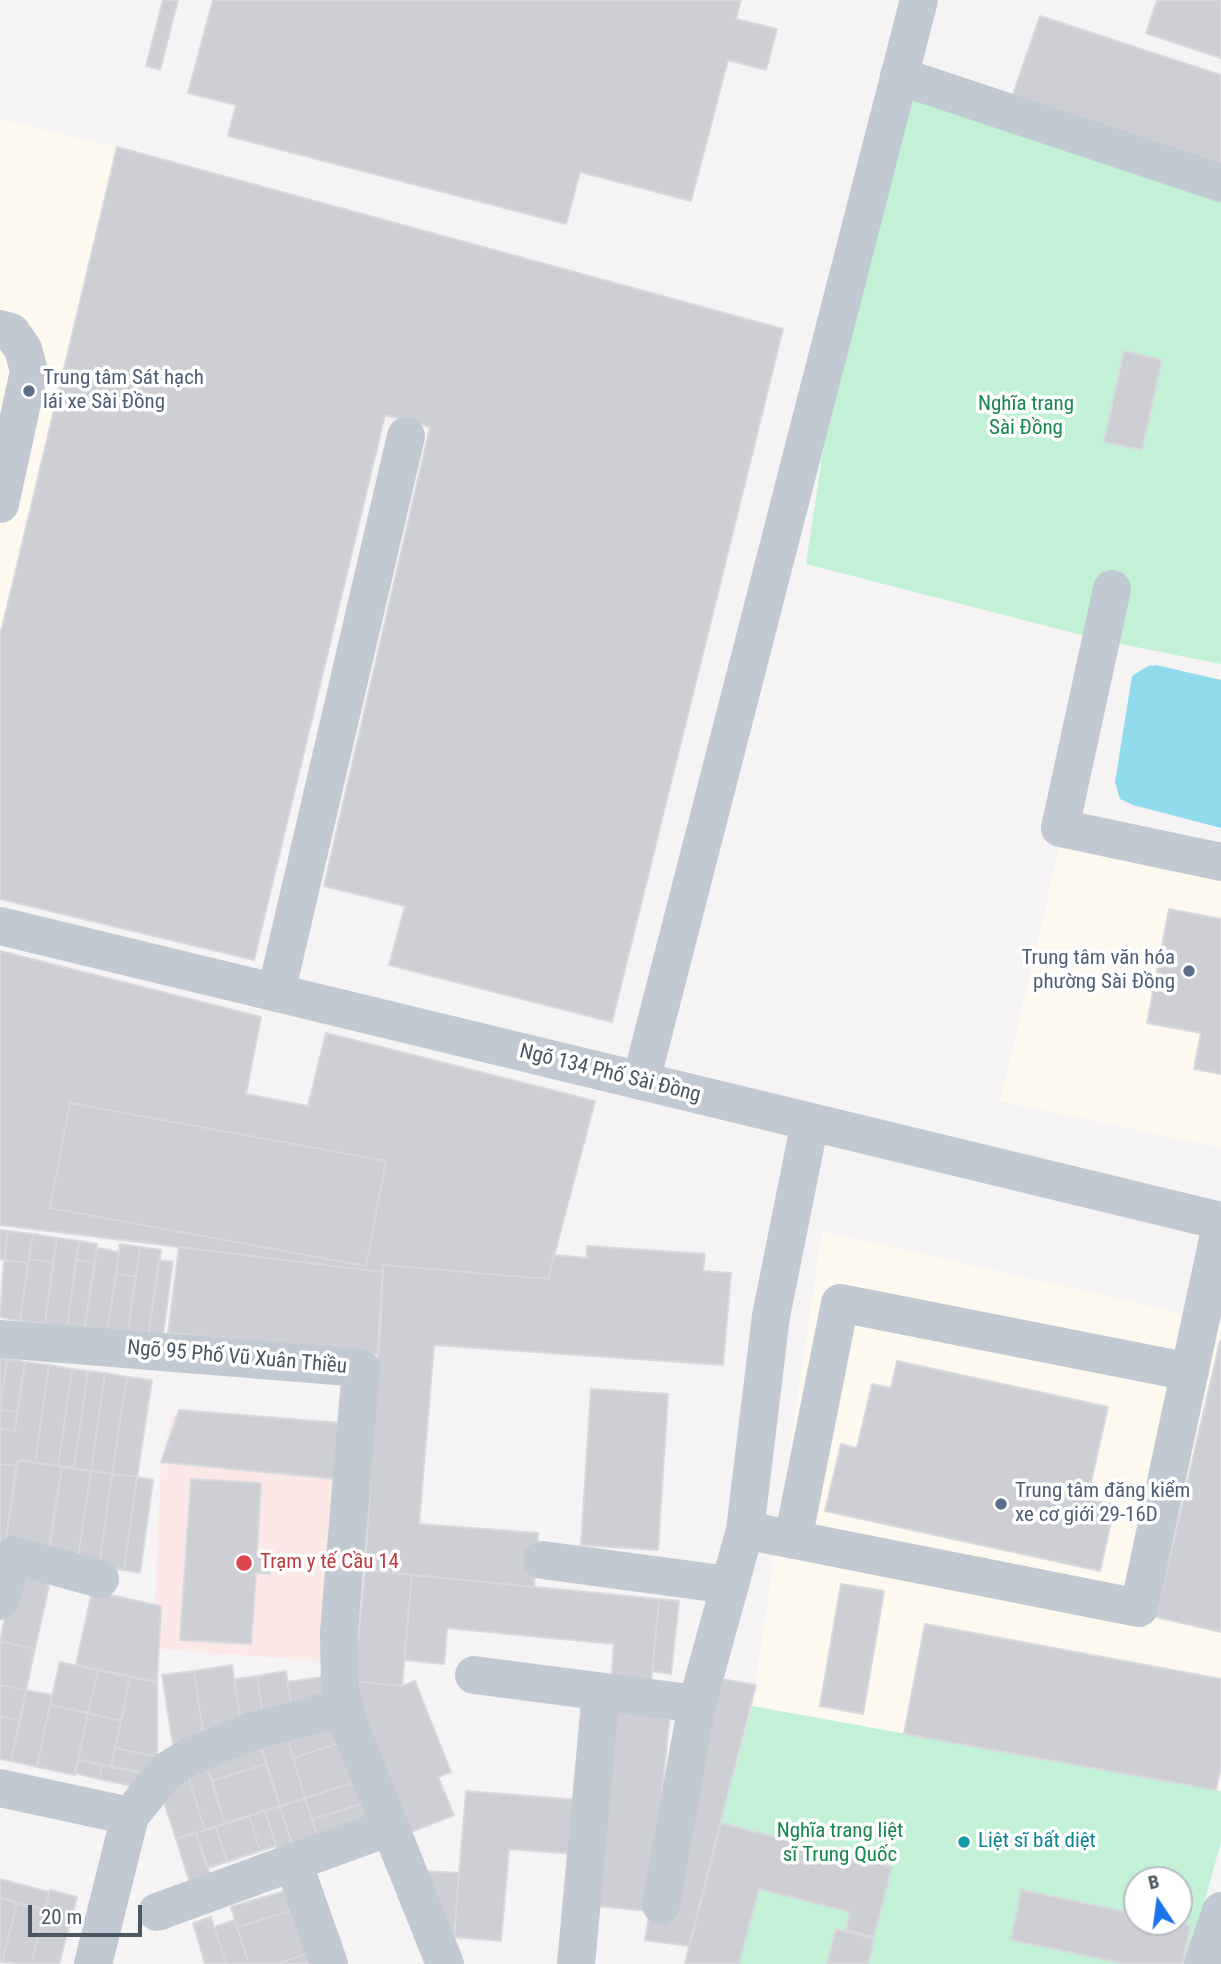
<!DOCTYPE html>
<meta charset="utf-8">
<style>
body{margin:0}
#map{position:relative;width:1221px;height:1964px;overflow:hidden;background:#f5f3f3;font-family:"Roboto Condensed",sans-serif}
canvas{display:block}
.north{position:absolute;left:1123px;top:1866px;width:70px;height:70px;box-sizing:border-box;background:#fff;border:2px solid #b7bbc0;border-radius:50%;rotate:347deg;font-size:19px;font-weight:700;line-height:28px;text-align:center;color:#4a5661}
.north::after{content:'';display:block;margin:auto;width:24px;height:32px;background:#1a73e8;clip-path:polygon(50% 0,100% 100%,50% 72%,0 100%)}
.scale{position:absolute;left:28px;top:1905px;width:114px;height:32px;box-sizing:border-box;border:4px solid #4a5661;border-top:0;padding-left:9px;font-size:21px;line-height:24px;white-space:nowrap;color:#4a5661;-webkit-text-stroke:5px #fff;paint-order:stroke}
</style>
<div id="map">
<canvas width="1221" height="1964"></canvas>
<div class="north">B</div>
<div class="scale">20 m</div>
</div>
<script>
const context = document.querySelector('canvas').getContext('2d');
context.lineJoin = 'round';
function fillPath(path, color) { context.fillStyle = color; context.fill(path, 'evenodd'); }
function stroke(path, color, width, dash) { context.strokeStyle = color; context.lineWidth = width; context.lineCap = dash ? 'butt' : 'round'; context.setLineDash(dash || []); context.stroke(path); }
function drawText(font, color, halo, rows, align = 'center') {
  context.font = font + ' "Roboto Condensed",sans-serif'; context.lineWidth = 7; context.setLineDash([]); context.textBaseline = 'middle'; context.strokeStyle = halo; context.fillStyle = color; for (const [text, x, y, turn = 0] of rows) {
    context.save(); context.translate(x, y); context.rotate((+turn || 0) * Math.PI / 180); context.textAlign = isNaN(turn) ? turn : align; if (halo) context.strokeText(text, 0, 0); context.fillText(text, 0, 0); context.restore();
  }
}
fillPath(new Path2D(`
 M0,119L117,147L0,636Z
 M1063,832L1221,867V1148L1000,1101Z
 M822,1231L1221,1322V1791L752,1706Z`), '#fdf9ef');
fillPath(new Path2D(`
 M173,1414L348,1428L328,1662L153,1648L161,1462Z`), '#fce8e6');
fillPath(new Path2D(`
 M906,96L1221,202V664L1101,640L806,564L842,325Z
 M752,1706L1221,1791V1842L1187,1964H684ZM1137,1880H1179V1922H1137Z`), '#c3f1d5');
fillPath(new Path2D(`
 M1156,665L1221,680V828L1133,805L1120,799L1115,782L1132,676L1148,666Z`), '#90daee');
const building = new Path2D(`
 M163,0H178L160,70L146,66Z
 M213,0H741L736,19L777,29L766,70L728,60L691,201L580,172L566,224L228,136L236,105L188,93Z
 M1157,0H1221V58L1146,33Z
 M1040,16L1221,75V165L1012,97Z
 M117,147L783,329L612,1022L389,965L405,906L324,886L430,427L385,415L254,960L0,899V636Z
 M1124,351L1162,360L1142,450L1104,442Z
 M1169,909L1221,919V1074L1194,1069L1201,1033L1147,1023Z
 M0,951L261,1017L246,1094L308,1106L326,1033L595,1101L548,1279L383,1265V1272L0,1225ZM70,1103L386,1161L366,1266L50,1208Z
 M70,1103L386,1161L366,1266L50,1208Z
 M0,1230L8,1231L4,1260L0,1259Z
 M8,1231L33,1234L28,1263L4,1260Z
 M33,1234L57,1238L53,1263L29,1259Z
 M57,1238L79,1241L67,1327L45,1324Z
 M79,1241L97,1244L95,1263L76,1260Z
 M120,1244L140,1247L136,1277L116,1274Z
 M587,1246L705,1254L703,1271L731,1273L723,1365L434,1345L419,1524L538,1533L534,1587L365,1570L383,1265L548,1279L554,1255L587,1258Z
 M140,1247L161,1250L148,1339L127,1336Z
 M179,1247L383,1272L379,1354L168,1333Z
 M97,1248L119,1252L107,1333L84,1330Z
 M29,1259L53,1263L45,1324L20,1321Z
 M4,1260L28,1263L20,1321L0,1317Z
 M76,1260L95,1263L84,1330L67,1327Z
 M159,1260L173,1262L162,1341L148,1339Z
 M116,1274L136,1277L127,1336L107,1333Z
 M1220,1341L1221,1342V1632L1156,1617Z
 M0,1358L7,1359L0,1408Z
 M7,1359L25,1362L17,1412L0,1410Z
 M897,1361L1108,1407L1087,1499L1115,1505L1100,1571L825,1511L841,1444L857,1448L872,1384L891,1388Z
 M25,1362L49,1365L35,1463L18,1460L16,1466L0,1464V1428L15,1431Z
 M49,1365L72,1369L58,1466L35,1463Z
 M72,1369L88,1371L74,1469L58,1466Z
 M88,1371L105,1373L91,1471L74,1469Z
 M105,1373L127,1377L112,1474L91,1471Z
 M127,1377L152,1380L137,1477L112,1474Z
 M591,1389L668,1394L658,1550L581,1545Z
 M0,1410L17,1412L15,1431L0,1428Z
 M179,1410L353,1424L336,1479L161,1462Z
 M18,1460L62,1466L49,1546L6,1540Z
 M0,1464L16,1466L6,1540L0,1539Z
 M62,1466L91,1471L77,1564L48,1559Z
 M91,1471L112,1474L99,1567L77,1564Z
 M112,1474L137,1477L124,1570L99,1567Z
 M137,1477L153,1480L140,1573L124,1570Z
 M191,1479L261,1483L257,1552L271,1553L270,1574L256,1573L251,1644L180,1640Z
 M365,1570L412,1575L402,1686L354,1681Z
 M15,1573L50,1581L35,1649L0,1641Z
 M412,1575L659,1599L651,1685L611,1682L614,1644L447,1628L444,1664L404,1660Z
 M841,1584L884,1591L863,1714L820,1706Z
 M92,1591L161,1606L157,1682L76,1665Z
 M659,1599L679,1601L671,1674L652,1671Z
 M925,1624L1221,1679V1767L1216,1790L904,1734Z
 M0,1641L35,1649L26,1690L0,1685Z
 M60,1662L98,1670L88,1713L50,1705Z
 M232,1665L242,1730L205,1746L194,1671Z
 M98,1670L130,1677L121,1721L88,1713Z
 M194,1671L205,1746L174,1751L162,1675Z
 M286,1671L293,1719L264,1723L257,1676Z
 M257,1676L264,1723L241,1727L235,1679Z
 M331,1676L336,1709L293,1715L287,1682Z
 M130,1677L157,1682V1757L115,1748Z
 M721,1679L756,1685L689,1946L645,1940L650,1911Z
 M354,1681L402,1686L415,1681L451,1772L438,1777L454,1815L409,1833L358,1704Z
 M0,1685L26,1690L20,1721L0,1716Z
 M26,1690L52,1695L37,1767L11,1761Z
 M50,1705L88,1713L75,1775L37,1767Z
 M617,1708L670,1713L650,1911L597,1906Z
 M88,1713L121,1721L111,1766L78,1760Z
 M0,1716L20,1721L11,1761L0,1759Z
 M342,1720L349,1740L293,1758L287,1738Z
 M287,1738L305,1798L280,1806L261,1746Z
 M349,1740L362,1780L305,1798L293,1758Z
 M261,1746L266,1764L212,1781L206,1764Z
 M115,1748L157,1757L154,1775L111,1766Z
 M78,1760L102,1765L99,1779L75,1773Z
 M206,1764L225,1823L205,1830L186,1771Z
 M266,1764L280,1806L225,1823L212,1781Z
 M102,1765L145,1774L142,1788L99,1779Z
 M186,1771L205,1830L176,1839L163,1799Z
 M362,1780L369,1802L312,1819L305,1798Z
 M466,1791L578,1800L574,1854L509,1849L501,1941L454,1937Z
 M305,1798L319,1840L296,1857L280,1806Z
 M369,1802L375,1822L319,1840L312,1819Z
 M280,1806L296,1857L281,1862L265,1811Z
 M265,1811L276,1846L260,1851L249,1816Z
 M249,1816L260,1851L227,1862L216,1827Z
 M721,1823L892,1867L874,1937L846,1930L850,1912L759,1889L739,1964H685Z
 M216,1827L227,1862L207,1868L196,1833Z
 M196,1833L214,1886L193,1893L176,1839Z
 M426,1871L459,1873L454,1937Z
 M0,1879L49,1892L45,1910L0,1898Z
 M297,1887L304,1907L237,1927L231,1907Z
 M50,1890L77,1897L59,1964H31Z
 M1021,1890L1137,1914V1922L1191,1925L1182,1964H1126L1011,1940Z
 M0,1898L17,1903L2,1962L0,1961Z
 M17,1903L45,1910L31,1964L2,1962Z
 M304,1907L318,1951L275,1964H249L237,1927Z
 M211,1917L214,1927L226,1964H205L193,1923Z
 M235,1920L237,1927L249,1964H226L214,1927Z
 M836,1929L874,1939L868,1964H827Z
 M318,1951L322,1964H275Z`);
fillPath(building, '#cdcfd5');
stroke(building, '#d7d9de', 2);
stroke(new Path2D(`
 M899,76L1221,183
 M0,329L11,332L23,349L29,371L0,504
 M1112,589L1060,828L1221,862
 M0,926L1221,1221
 M276,993L406,436
 M641,1081L919,0
 M0,1339L361,1368L339,1632L340,1689L350,1727L445,1964
 M745,1530L1139,1608L1221,1225
 M793,1540L840,1303L1190,1372
 M542,1560L729,1585
 M0,1601L13,1555L100,1579
 M474,1675L697,1704
 M0,1788L130,1816
 M293,1862L329,1964
 M661,1905L697,1704L745,1530L771,1316L810,1122
 M157,1912L390,1827
 M93,1964L130,1816L166,1771L191,1756L250,1732L344,1707
 M576,1964L601,1692
 M1203,1964L1221,1911`), '#c1cad2', 38);
for (const [x, y, r, color] of [
 [29,391,7,"#5c6f8a"],
 [1189,971,7,"#5c6f8a"],
 [1001,1504,7,"#5c6f8a"],
 [244,1563,9,"#e0444e"],
 [964,1842,7,"#0f9aa8"]
]) { const dot = new Path2D(); dot.arc(x, y, r, 0, 2 * Math.PI); context.fillStyle = color; context.fill(dot); stroke(dot, '#fff', 2.5); }
drawText('21px', '#4e5e75', '#fff', [
 ["Trung tâm Sát hạch",43,379],
 ["lái xe Sài Đồng",43,403],
 ["Trung tâm văn hóa",1175,959,"right"],
 ["phường Sài Đồng",1175,983,"right"],
 ["Trung tâm đăng kiểm",1015,1492],
 ["xe cơ giới 29-16D",1015,1516]
], 'left');
drawText('21px', '#17864f', '#fff', [
 ["Nghĩa trang",1026,405],
 ["Sài Đồng",1026,429],
 ["Nghĩa trang liệt",840,1832],
 ["sĩ Trung Quốc",840,1856]
]);
drawText('21px', '#4a5661', '#fff', [
 ["Ngõ 134 Phố Sài Đồng",610,1074,14],
 ["Ngõ 95 Phố Vũ Xuân Thiều",237,1358,5]
]);
drawText('21px', '#be3a42', '#fff', [
 ["Trạm y tế Cầu 14",260,1563]
], 'left');
drawText('21px', '#0d838f', '#fff', [
 ["Liệt sĩ bất diệt",978,1842]
], 'left');
</script>
